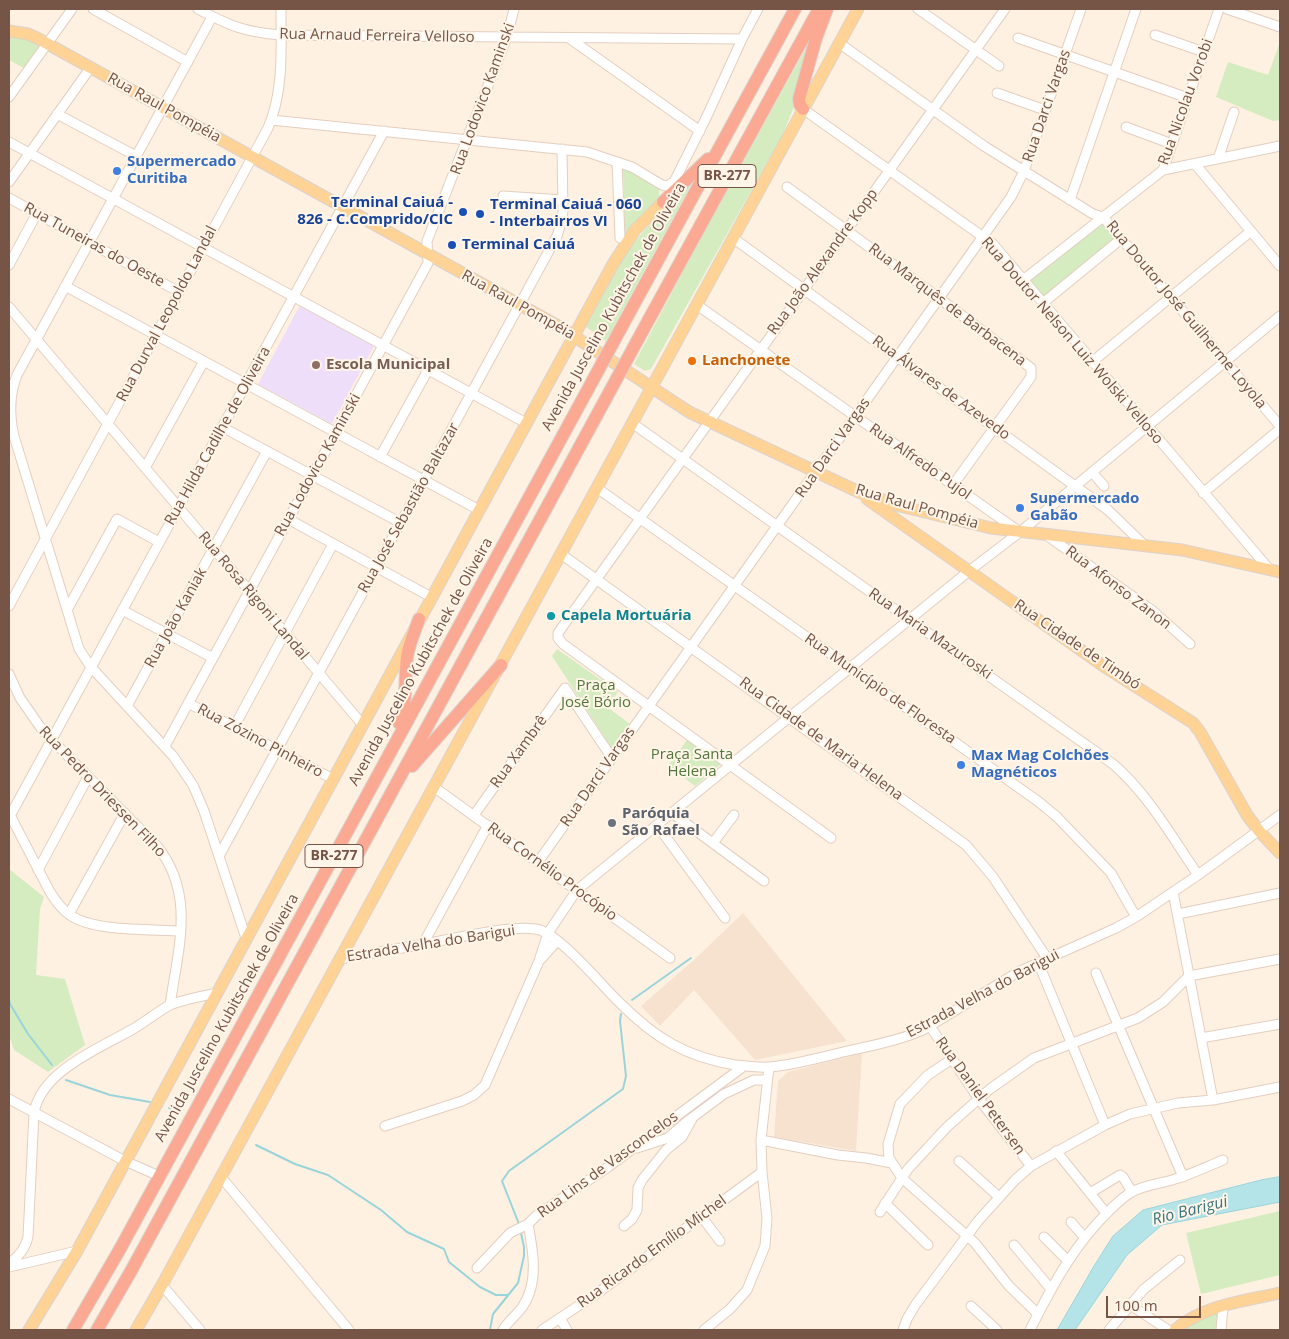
<!DOCTYPE html>
<meta charset="utf-8">
<style>
body{margin:0}
#map{position:relative;width:1289px;height:1339px;overflow:hidden;background:#fef1e1;font-family:"Open Sans",sans-serif}
canvas{display:block}
.frame{position:absolute;inset:0;border:10px solid #765446;pointer-events:none}
.scale{position:absolute;left:1106px;top:1296px;width:95px;height:22px;box-sizing:border-box;border:2px solid #765446;border-top:0;padding-left:6px;font-size:15px;line-height:18px;white-space:nowrap;color:#765446;-webkit-text-stroke:4px #fff5e8;paint-order:stroke}
</style>
<div id="map">
<canvas width="1289" height="1339"></canvas>
<div class="frame"></div>
<div class="scale">100 m</div>
</div>
<script>
const context = document.querySelector('canvas').getContext('2d');
context.lineJoin = 'round';
function fillPath(path, color) { context.fillStyle = color; context.fill(path, 'evenodd'); }
function stroke(path, color, width, dash) { context.strokeStyle = color; context.lineWidth = width; context.lineCap = dash ? 'butt' : 'round'; context.setLineDash(dash || []); context.stroke(path); }
function drawText(font, color, halo, rows, align = 'center') {
  context.font = font + ' "Open Sans",sans-serif'; context.lineWidth = 4; context.setLineDash([]); context.textBaseline = 'middle'; context.strokeStyle = halo; context.fillStyle = color; for (const [text, x, y, turn = 0] of rows) {
    context.save(); context.translate(x, y); context.rotate((+turn || 0) * Math.PI / 180); context.textAlign = isNaN(turn) ? turn : align; if (halo) context.strokeText(text, 0, 0); context.fillText(text, 0, 0); context.restore();
  }
}
fillPath(new Path2D(`
 M743,913L847,1041L755,1060L694,990L660,1026L641,1006L695,959Z
 M862,1053L856,1151L774,1137L778,1081L788,1072Z`), '#f6e2cf');
fillPath(new Path2D(`
 M300,305L374,346L332,424L258,384Z`), '#eedefa');
fillPath(new Path2D(`
 M9,36L30,40L40,45L24,68L9,60Z
 M812,37L796,102L782,136L651,369L645,371L634,364L704,232Z
 M1280,42V120L1273,121L1216,97L1228,62L1268,75Z
 M623,167L632,171L658,187C666,203 636,225 625,236Z
 M692,183L606,341L586,327C602,300 618,261 638,238C654,218 675,203 692,183Z
 M1101,221L1116,239L1045,299L1029,280Z
 M557,649L618,692L607,707L630,724L612,749L552,656Z
 M687,740L721,764L695,786L668,766Z
 M9,869L44,897L40,909L36,975L65,979L85,1045L48,1072L14,1050L9,1035Z
 M1280,1211V1275L1201,1294L1186,1233Z
 M1218,1312L1217,1330H1181L1193,1322Z`), '#d4ecbf');
const water = new Path2D(`
 M1280,1177V1202L1162,1225L1127,1255L1075,1330H1057L1094,1266L1113,1236L1143,1210L1261,1180Z`);
fillPath(water, '#b4e4e8');
stroke(water, '#9ad4da', 1);
stroke(new Path2D(`
 M9,999L10,1004L28,1034L52,1065
 M632,1000L691,958
 M66,1080L110,1095L150,1102
 M169,1108L181,1112
 M256,1145L295,1164L328,1175L381,1210L407,1232L444,1249L449,1262L480,1287L496,1295H508
 M519,1224L502,1181L509,1171L623,1089L626,1076L620,1021L621,1014
 M490,1330L493,1314L518,1283L524,1256V1247L521,1233`), '#9ad4da', 2);
const minor = new Path2D(`
 M93,9L188,62
 M198,9C230,26 244,32 281,35L742,39
 M918,9L999,66
 M1227,9L1280,27
 M212,17L17,375C9,395 9,414 14,436L79,649L91,667L173,756L193,785L204,811L246,938
 M1155,35L1204,52
 M569,38L700,131
 M1018,38L1188,98
 M839,43L984,146L1093,214L1103,217L1280,426
 M997,93L1045,110
 M9,97L72,9
 M803,109L993,244L1269,569
 M57,114L136,156
 M271,120L587,152L632,167L662,185L667,186L674,182L707,116L742,39L758,9
 M1126,127L1172,144
 M9,142L526,423
 M1218,159L1234,112
 M617,162L620,238
 M1195,164L1280,266
 M1163,170L1280,146
 M9,182L91,67
 M787,187L939,298L1031,368V377L953,485
 M503,196L563,200
 M9,198L179,292
 M1070,200L1136,9
 M733,238L1108,510L1143,544
 M9,265L37,213
 M1023,280L1163,170L1219,9
 M65,286L479,510
 M1043,303L1121,239
 M697,305L1017,530
 M9,307L362,724
 M1092,362L1251,231
 M632,423L1113,764C1148,794 1172,837 1198,875
 M222,427L401,523
 M380,457L428,370
 M145,468L204,361
 M1092,472L1104,486
 M597,488L1039,802L1057,817L1111,873L1136,917
 M1203,493L1280,429
 M288,519L431,597
 M1045,534L1153,611L1190,644
 M561,554L966,845L993,877L1047,958
 M9,606L268,128C284,91 281,48 281,9
 M67,610L117,519L159,542
 M122,610L213,658
 M9,674L20,698L43,731L157,846C196,894 178,949 170,1005
 M188,703L333,779
 M127,706L267,451
 M234,727L333,544
 M165,746L428,263L427,241L507,37L514,9
 M434,787L670,958
 M9,813L50,892C55,900 61,909 70,915C94,932 151,929 181,931
 M672,813L764,881
 M474,815L565,688L612,758
 M10,816L384,131
 M657,825L725,918
 M831,838L563,644L558,638V633L1005,9
 M713,843L734,815
 M219,856L557,236L562,220L563,210L562,149
 M538,862L1011,197L1024,171L1081,9
 M38,870L88,777
 M1173,892L1213,1100
 M69,914L125,813
 M1178,914L1280,893
 M423,944L488,825
 M339,959C368,954 396,949 425,944C451,939 517,923 540,930C564,939 601,985 621,1004C655,1038 686,1057 735,1065C746,1066 758,1068 769,1067C794,1065 819,1058 843,1052C869,1046 898,1041 923,1030L1020,971L1116,928L1136,917L1198,875L1280,815
 M541,959L557,941
 M1038,962L1105,1125
 M1096,973L1183,1177
 M930,1026L978,1098L1031,1166
 M1201,1038L1280,1024
 M952,1059L928,1075L900,1104L888,1144L889,1158L902,1178L975,1243L1009,1286L1038,1314
 M9,1099L125,1161L159,1176
 M385,1126L462,1101L474,1095L485,1085L539,961L548,933L577,890L969,571L1020,532L1280,316
 M761,1140L838,1155L866,1158L892,1163
 M637,1148L668,1138L689,1120L724,1094L754,1080H767
 M1056,1151L1106,1213
 M959,1161L999,1197
 M221,1177L349,1330
 M1090,1193L1120,1175L1123,1177L1132,1192
 M885,1203L928,1245
 M880,1212L908,1169L947,1127L990,1089L1034,1058L1138,1018L1163,1002L1189,976L1280,959
 M701,1216L720,1241
 M1071,1222L1084,1237
 M624,1226L632,1219L637,1210L638,1188L642,1180L666,1150L682,1137L692,1119
 M1044,1237L1068,1261
 M1014,1245L1051,1289
 M9,1263C19,1257 25,1249 28,1237L34,1113C41,1071 100,1048 133,1029C145,1022 156,1013 168,1006C179,1000 204,996 216,993
 M9,1267L77,1251
 M477,1268L510,1233L528,1224L536,1216L608,1167L744,1066
 M162,1285L200,1330
 M1129,1304L1168,1330
 M971,1306L997,1330
 M560,1318L567,1330
 M503,1330C508,1321 517,1315 523,1306C539,1282 533,1250 528,1224
 M542,1330L599,1292L762,1172
 M704,1330L730,1309L747,1290L765,1246L767,1218L762,1172L761,1140L769,1067
 M903,1330L907,1319L916,1304L978,1221L1015,1180L1031,1166L1105,1125L1130,1114L1178,1103L1213,1100L1280,1087
 M1030,1330C1052,1286 1075,1243 1111,1209C1117,1203 1124,1196 1132,1192C1144,1185 1159,1184 1172,1180C1190,1175 1206,1167 1223,1160
 M1109,1330L1144,1289L1180,1260
 M1221,1330L1223,1307`);
const major = new Path2D(`
 M9,31L28,34L37,38L560,327L689,412L859,492L900,506L991,528L1182,550L1280,572
 M867,499L1102,665L1193,723L1200,732L1247,815L1259,831L1280,853
 M29,1330L77,1251L613,264L635,230L663,202
 M136,1330L162,1285L858,9
 M1175,1330C1203,1305 1245,1301 1280,1293`);
const highway = new Path2D(`
 M803,109L800,105L799,99L816,38L827,9
 M663,202L708,159
 M620,330L795,9
 M636,343L819,9
 M399,723C408,699 404,682 407,657C409,644 415,631 419,619
 M412,766L501,665
 M73,1330L120,1249L593,380
 M97,1330L131,1271L610,391`);
stroke(minor, '#e4cebf', 11);
stroke(major, '#dbd3cf', 13);
stroke(highway, '#dbd3cf', 14);
stroke(minor, '#fff', 9);
stroke(major, '#ffd296', 11);
stroke(highway, '#fca994', 12);
const highwayBridge = new Path2D(`
 M593,380L620,330
 M610,391L636,343`);
stroke(highwayBridge, '#dbd3cf', 14, []);
stroke(highwayBridge, '#fca994', 12);
for (const [x, y, r, color] of [
 [117,171,5,"#3f7fe0"],
 [463,212,5,"#1a4fb4"],
 [480,214,5,"#1a4fb4"],
 [452,245,5,"#1a4fb4"],
 [692,361,5,"#e8710a"],
 [316,365,5,"#8d6e63"],
 [1020,508,5,"#3f7fe0"],
 [551,616,5,"#0f9aa8"],
 [961,765,5,"#3f7fe0"],
 [612,823,5,"#6b7280"]
]) { const dot = new Path2D(); dot.arc(x, y, r, 0, 2 * Math.PI); context.fillStyle = color; context.fill(dot); stroke(dot, '#fff5e8', 2); }
for (const [x, y, w] of [
 [727,176,58],
 [334,856,58]
]) { const box = new Path2D(); box.roundRect(x - w / 2, y - 11.5, w, 23, 4); context.fillStyle = '#fff5e8'; context.fill(box); stroke(box, '#765446', 1); }
drawText('bold 14px', '#765446', null, [
 ["BR-277",727,176],
 ["BR-277",334,856]
]);
drawText('15px', '#765446', '#fff5e8', [
 ["Rua Arnaud Ferreira Velloso",377,36,1],
 ["Rua Lodovico Kaminski",483,99,-70],
 ["Rua Nicolau Vorobi",1186,102,-70],
 ["Rua Darci Vargas",1047,106,-71],
 ["Rua Raul Pompéia",164,108,29],
 ["Rua Tuneiras do Oeste",94,245,29],
 ["Rua João Alexandre Kopp",823,262,-54],
 ["Rua Raul Pompéia",518,305,29],
 ["Rua Marquês de Barbacena",947,305,37],
 ["Avenida Juscelino Kubitschek de Oliveira",614,307,-61],
 ["Rua Durval Leopoldo Landal",167,314,-62],
 ["Rua Doutor José Guilherme Loyola",1186,315,50],
 ["Rua Doutor Nelson Luiz Wolski Velloso",1072,341,49],
 ["Rua Álvares de Azevedo",941,388,36],
 ["Rua Hilda Cadilhe de Oliveira",218,436,-61],
 ["Rua Darci Vargas",833,448,-55],
 ["Rua Alfredo Pujol",920,462,35],
 ["Rua Lodovico Kaminski",318,465,-61],
 ["Rua Raul Pompéia",917,507,16],
 ["Rua José Sebastião Baltazar",409,508,-61],
 ["Rua Afonso Zanon",1118,588,37],
 ["Rua Rosa Rigoni Landal",253,596,50],
 ["Rua João Kaniak",176,618,-61],
 ["Rua Maria Mazuroski",930,634,35],
 ["Rua Cidade de Timbó",1077,645,34],
 ["Avenida Juscelino Kubitschek de Oliveira",421,662,-61],
 ["Rua Município de Floresta",880,689,35],
 ["Rua Cidade de Maria Helena",821,739,36],
 ["Rua Zózino Pinheiro",260,741,28],
 ["Rua Xambrê",519,752,-54],
 ["Rua Darci Vargas",598,777,-55],
 ["Rua Pedro Driessen Filho",102,792,46],
 ["Rua Cornélio Procópio",552,872,36],
 ["Estrada Velha do Barigui",431,944,-9],
 ["Estrada Velha do Barigui",983,994,-28],
 ["Avenida Juscelino Kubitschek de Oliveira",227,1018,-61],
 ["Rua Daniel Petersen",980,1096,54],
 ["Rua Lins de Vasconcelos",608,1165,-36],
 ["Rua Ricardo Emílio Michel",652,1252,-36]
]);
drawText('bold 15px', '#366cbe', '#fff5e8', [
 ["Supermercado",127,162],
 ["Curitiba",127,179],
 ["Supermercado",1030,499],
 ["Gabão",1030,516],
 ["Max Mag Colchões",971,756],
 ["Magnéticos",971,773]
], 'left');
drawText('bold 15px', '#164399', '#fff5e8', [
 ["Terminal Caiuá -",453,203,"right"],
 ["826 - C.Comprido/CIC",453,220,"right"],
 ["Terminal Caiuá - 060",490,205],
 ["- Interbairros VI",490,222],
 ["Terminal Caiuá",462,245]
], 'left');
drawText('bold 15px', '#c56008', '#fff5e8', [
 ["Lanchonete",702,361]
], 'left');
drawText('bold 15px', '#785e54', '#fff5e8', [
 ["Escola Municipal",326,365]
], 'left');
drawText('bold 15px', '#0d838f', '#fff5e8', [
 ["Capela Mortuária",561,616]
], 'left');
drawText('15px', '#51773c', '#fff5e8', [
 ["Praça",596,686],
 ["José Bório",596,703],
 ["Praça Santa",692,755],
 ["Helena",692,772]
]);
drawText('bold 15px', '#5b616d', '#fff5e8', [
 ["Paróquia",622,814],
 ["São Rafael",622,831]
], 'left');
drawText('italic 16px', '#3a767d', '#fff5e8', [
 ["Rio Barigui",1190,1211,-14]
]);
</script>
